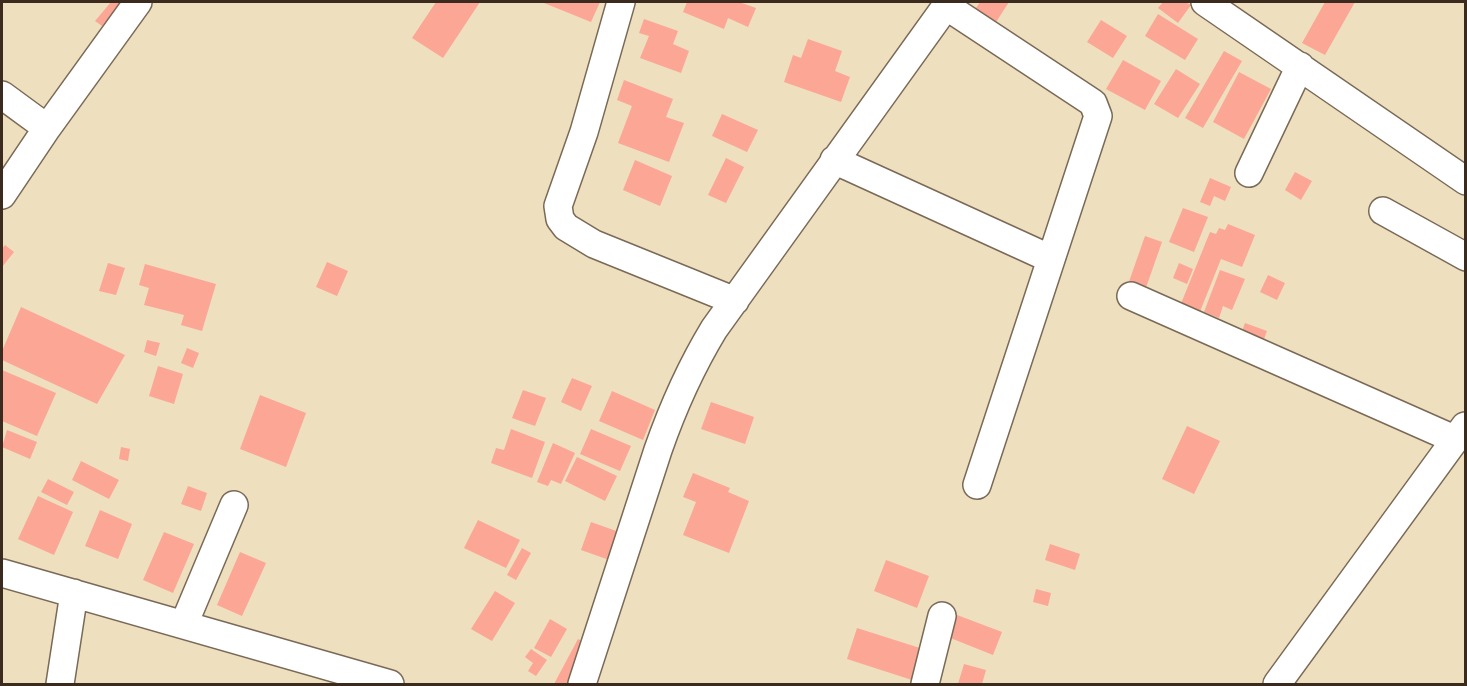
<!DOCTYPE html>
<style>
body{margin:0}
#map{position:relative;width:1467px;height:686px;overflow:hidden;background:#eedfbf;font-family:"IM FELL Double Pica",serif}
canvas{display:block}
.frame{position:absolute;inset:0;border:3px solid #3b2a1e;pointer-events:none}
</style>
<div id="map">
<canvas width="1467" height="686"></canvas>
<div class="frame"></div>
</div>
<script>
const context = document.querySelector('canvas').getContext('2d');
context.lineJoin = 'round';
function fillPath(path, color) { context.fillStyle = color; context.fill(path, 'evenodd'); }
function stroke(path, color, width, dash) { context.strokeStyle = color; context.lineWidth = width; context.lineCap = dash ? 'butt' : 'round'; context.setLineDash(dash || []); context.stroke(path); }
fillPath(new Path2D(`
 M111,2L121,3L102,26L95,21Z
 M436,2H480L443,58L412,38Z
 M545,2H600L591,22L544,3Z
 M687,2H739L756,8L748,27L728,18L724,29L683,12Z
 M980,2H1009L989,33L968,20Z
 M1163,2H1185L1191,5L1178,23L1158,8Z
 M1325,2H1355L1325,55L1302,43Z
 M1158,14L1198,39L1185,60L1145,36Z
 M644,19L678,31L673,44L689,51L681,73L640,58L649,36L639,33Z
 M1101,20L1127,36L1113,58L1087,42Z
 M808,39L842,51L835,71L850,77L841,102L784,82L793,55L801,58Z
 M1224,51L1242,61L1203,128L1185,118Z
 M1123,60L1161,81L1145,110L1106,89Z
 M1176,69L1200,84L1178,118L1154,104Z
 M1239,72L1271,89L1244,139L1213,122Z
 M624,80L673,99L666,117L684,123L669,162L618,143L632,106L617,100Z
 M722,114L758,130L747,152L712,136Z
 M726,158L744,167L726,203L708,195Z
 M635,160L672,176L660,206L623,190Z
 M1295,172L1312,181L1301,200L1285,190Z
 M1210,178L1231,187L1225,201L1214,196L1210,206L1200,202Z
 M1183,208L1208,217L1194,252L1169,242Z
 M1228,224L1255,235L1242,267L1221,259L1197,319L1178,311L1210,232L1216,234L1219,228L1225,230Z
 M1145,236L1162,242L1142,299L1125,293Z
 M5,245L14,252L2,267V249Z
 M327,262L348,271L337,296L316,287Z
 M108,263L125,268L116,295L99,291Z
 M1179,263L1193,269L1187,284L1173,278Z
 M145,264L216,284L202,331L181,325L184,315L144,305L149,288L139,285Z
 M1220,270L1245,279L1232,310L1223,306L1219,318L1204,312Z
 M1268,275L1285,283L1277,300L1260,292Z
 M21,307L125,355L97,404L2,360V351Z
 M1245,323L1267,331L1260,350L1238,342Z
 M147,340L160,343L156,356L144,352Z
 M187,348L199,353L193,368L181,363Z
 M158,366L183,374L174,404L149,396Z
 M2,370L56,393L37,436L2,421Z
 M572,378L592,386L581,411L561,402Z
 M523,390L546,398L535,426L512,418Z
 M612,391L655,410L643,440L599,421Z
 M260,395L306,413L286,467L240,449Z
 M711,402L754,417L745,444L701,429Z
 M1187,426L1220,441L1194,494L1162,479Z
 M511,429L545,442L532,478L491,463L496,448L504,450Z
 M591,429L631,446L620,471L580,454Z
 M7,430L37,442L30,459L2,447Z
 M553,443L575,453L561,484L551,480L548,486L537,482Z
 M121,447L130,449L128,461L119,459Z
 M577,457L617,476L605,501L565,481Z
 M81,461L119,480L109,499L72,480Z
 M693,473L730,488L728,492L749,501L729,553L683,535L696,502L683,497Z
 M48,479L74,492L67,505L41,492Z
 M188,486L207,493L201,511L181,504Z
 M38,496L73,512L54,555L18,539Z
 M100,510L132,524L118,559L85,546Z
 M478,520L520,540L506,568L464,548Z
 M591,522L622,533L612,561L581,550Z
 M164,532L194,544L173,593L143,580Z
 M1050,544L1080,554L1075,570L1045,560Z
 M522,548L531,553L516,580L507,575Z
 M240,552L266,563L242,616L217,605Z
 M886,560L929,576L917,608L874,591Z
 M1036,589L1051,593L1048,606L1033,602Z
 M495,591L515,603L492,641L471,629Z
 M957,615L1002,632L993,655L948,637Z
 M550,619L567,629L551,657L534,648Z
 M857,628L923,649L912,680L847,659Z
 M578,639L592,647L578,684H554Z
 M531,649L547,660L536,676L528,671L533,663L525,657Z
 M964,664L986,670L982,684H958Z`), '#fca696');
const minor = new Path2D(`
 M621,2L584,132L558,206L560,219L566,227L594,244L735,301
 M1205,2L1466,181
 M946,6L1093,103L1098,116L977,485
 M2,95L47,128
 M834,160L1051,259
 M1249,173L1300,66
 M2,195L47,128L138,2
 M1383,211L1466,257
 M1131,296L1454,439
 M2,573L390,684
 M184,624L234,505
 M60,684L74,593
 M582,684L658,450C673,407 691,367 714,329L949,2
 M925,684L942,616
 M1277,684L1465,426`);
stroke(minor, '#7a6956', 30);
stroke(minor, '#fff', 27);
</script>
